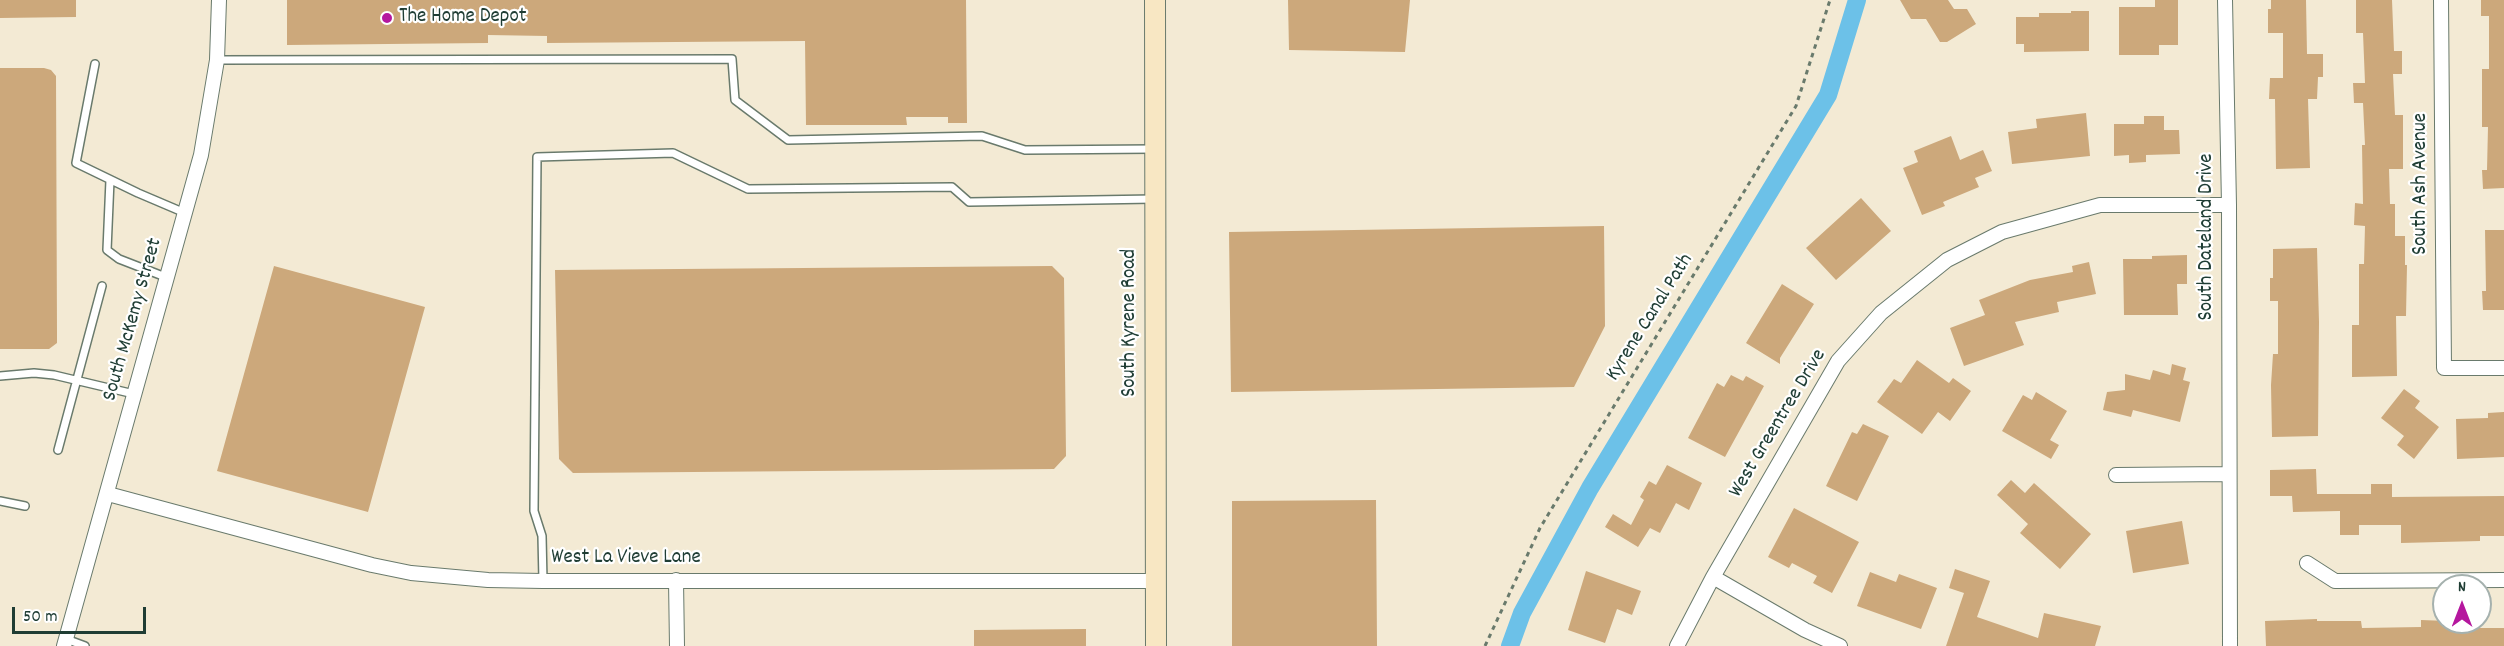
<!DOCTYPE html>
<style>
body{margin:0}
#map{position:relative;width:2504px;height:646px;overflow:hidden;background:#f3ead4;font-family:Dekko,sans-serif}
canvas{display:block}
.north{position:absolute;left:2432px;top:574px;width:60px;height:60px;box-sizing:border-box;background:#fff;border:2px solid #a5b1ae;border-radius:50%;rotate:0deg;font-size:16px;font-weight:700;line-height:24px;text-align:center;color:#1f3d34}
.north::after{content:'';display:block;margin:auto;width:21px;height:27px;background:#b5179e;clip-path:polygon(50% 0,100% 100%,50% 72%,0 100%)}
.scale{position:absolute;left:12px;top:607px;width:134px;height:27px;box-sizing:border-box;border:3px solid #1f3d34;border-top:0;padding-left:8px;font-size:18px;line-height:21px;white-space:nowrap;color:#1f3d34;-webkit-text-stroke:4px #fff;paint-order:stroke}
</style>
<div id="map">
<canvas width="2504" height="646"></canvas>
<div class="north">N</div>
<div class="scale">50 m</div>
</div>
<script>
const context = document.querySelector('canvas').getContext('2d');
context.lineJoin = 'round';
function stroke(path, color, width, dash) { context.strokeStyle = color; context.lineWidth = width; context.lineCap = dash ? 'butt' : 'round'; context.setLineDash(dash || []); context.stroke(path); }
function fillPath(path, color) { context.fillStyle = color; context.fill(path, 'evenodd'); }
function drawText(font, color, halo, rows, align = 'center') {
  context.font = font + ' Dekko,sans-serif'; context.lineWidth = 4.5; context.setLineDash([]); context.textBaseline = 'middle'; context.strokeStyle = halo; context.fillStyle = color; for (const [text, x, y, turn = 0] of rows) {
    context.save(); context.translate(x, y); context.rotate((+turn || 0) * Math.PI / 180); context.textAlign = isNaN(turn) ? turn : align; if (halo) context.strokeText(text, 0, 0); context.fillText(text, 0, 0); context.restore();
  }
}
stroke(new Path2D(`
 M1510,646L1522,613L1590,488L1828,95L1857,0`), '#6cc1e8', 18);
fillPath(new Path2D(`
 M0,0H76V17L0,18Z
 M287,0H966L967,123H948V117H906L907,125H806L805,41L547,43V36L488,35V43L287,45Z
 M1288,0H1410L1405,52L1289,50Z
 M1900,0H1948L1954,9H1967L1976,24L1947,42H1940L1926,19H1911Z
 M2155,0H2178V45H2159V55H2119V7H2155Z
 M2271,0H2306L2307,54H2323V77H2318L2317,99H2308L2310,168L2276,169L2275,99H2269L2270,78H2283V33H2268V9H2271Z
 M2356,0H2392L2394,51H2402V74H2393L2395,115H2403V169H2389L2390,204H2395V236H2405V265H2407L2406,316H2396L2397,376L2352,377V325H2359V264H2364L2365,226L2354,225L2355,203L2363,204L2362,145H2365L2363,103H2354L2353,83H2365L2363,33H2356Z
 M2481,0H2504V188L2483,189L2482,170H2487L2488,127H2482V69H2489V16H2481Z
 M2071,11H2089V51L2024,52V44H2016V17H2039V13H2071Z
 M0,68H44L51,70L56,76L57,334V343L49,349H0Z
 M2086,113L2090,156L2012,164L2008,132L2037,128L2036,119Z
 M2144,116H2164V130H2179L2180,154L2146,155V162L2129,163V155L2114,156V124H2144Z
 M1951,136L1960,160L1983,150L1992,171L1975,178L1979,187L1943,202L1945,206L1922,215L1903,168L1918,162L1914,151Z
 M1861,198L1891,231L1836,280L1806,248Z
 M1604,226L1605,326L1574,387L1231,392L1229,232Z
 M2485,230H2504V310H2483L2482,291H2486Z
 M2317,248L2319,322L2318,436L2272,437L2271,385L2273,354H2278V301H2270V278H2273V249Z
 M2187,255V284H2177L2178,315H2124L2123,259H2152V256Z
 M2089,262L2096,294L2057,302L2059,312L2015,322L2024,345L1964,366L1950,328L1985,315L1979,300L2030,280L2073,272L2072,266Z
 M274,266L425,307L368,512L217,471Z
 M1052,266L1064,278L1066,456L1054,469L573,473L559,459L555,270Z
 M1782,284L1814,304L1780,358V364L1746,343Z
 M1917,360L1949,383L1953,378L1971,391L1950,421L1938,412L1922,434L1877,402L1894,379L1901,383Z
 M2172,364L2186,368L2183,380L2190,382L2180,422L2133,410L2131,417L2103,410L2107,392L2125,390V374L2150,380L2153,370L2170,375Z
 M1731,375L1743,381L1746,376L1764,386L1725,457L1688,438L1717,383L1724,387Z
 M2404,389L2420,401L2415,408L2439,427L2414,459L2397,445L2404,436L2381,418Z
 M2036,392L2067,411L2050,440L2059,445L2051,459L2002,431L2023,395L2032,400Z
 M2504,412V457L2457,459L2456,419L2488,418V413Z
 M1863,424L1889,436L1857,501L1826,486L1852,432L1857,434Z
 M1667,465L1702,483L1689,510L1676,503L1660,533L1650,528L1638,547L1605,527L1613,514L1631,525L1644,500L1640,497L1649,481L1656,485Z
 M2316,469L2317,494H2371V484H2392V497L2504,496V536H2480V541L2401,543V525H2359V535H2340V511L2293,512L2292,496H2270V470Z
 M2011,480L2025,493L2034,483L2091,534L2060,569L2020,533L2028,524L1997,495Z
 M1376,500L1377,646H1232V501Z
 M1794,508L1859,542L1832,593L1813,583L1817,576L1792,563L1789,568L1768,557Z
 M2182,521L2189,564L2133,573L2126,531Z
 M1955,569L1990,581L1977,617L2038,638L2044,613L2101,626L2095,646H1946L1964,593L1949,588Z
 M1586,571L1641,591L1632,615L1617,609L1605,643L1568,630Z
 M1870,572L1896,582L1899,574L1937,588L1921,629L1857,606Z
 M2317,619V621H2361L2362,628L2421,627V620L2473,622V628H2504V646H2266L2265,621Z
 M1086,629V646H974V630Z`), '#cca87b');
const lane = new Path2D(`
 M217,60L732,59L735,100L788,140L982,136L1025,150L1154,149
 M95,64L76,163L138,193L185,213
 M110,180L107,250L119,259L168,278
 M0,376L34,373L54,375L134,394
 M58,450L102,286
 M0,501L25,506
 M543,581L542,536L534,511L537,157L673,153L748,189L952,187L969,202L1154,199
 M66,639L85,646`);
const street = new Path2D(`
 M2225,0L2229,205L2230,646
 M2441,0L2444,368H2504
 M2116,475L2228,474
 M108,494L372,565L411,573L488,580L543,581H1155
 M2307,563L2335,581L2504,580
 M1713,577L1805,630L1840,646
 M676,580L677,646
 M64,646L201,155L217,60L219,0
 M1677,646L1713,577L1838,361L1881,313L1947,260L2002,232L2100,205H2229`);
const secondary = new Path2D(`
 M1155,0L1156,646`);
stroke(lane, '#697a6c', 10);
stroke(street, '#697a6c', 16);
stroke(secondary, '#697a6c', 22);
stroke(new Path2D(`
 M1485,646L1540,528L1796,106L1830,0`), '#697a6c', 3, [4.5, 4.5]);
stroke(lane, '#fff', 7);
stroke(street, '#fff', 14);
stroke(secondary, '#f8e7c3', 20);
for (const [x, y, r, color] of [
 [387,18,6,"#b5179e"]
]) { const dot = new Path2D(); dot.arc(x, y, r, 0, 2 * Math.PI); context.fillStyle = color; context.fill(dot); stroke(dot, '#fff', 2); }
drawText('21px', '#1f3d34', '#fff', [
 ["The Home Depot",399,18]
], 'left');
drawText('21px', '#1f3d34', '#fff', [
 ["South Ash Avenue",2422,184,-90],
 ["South Dateland Drive",2208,237,-90],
 ["Kyrene Canal Path",1651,318,-58],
 ["South McKemy Street",134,320,-74],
 ["South Kyrene Road",1131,323,-90],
 ["West Greentree Drive",1779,424,-59],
 ["West La Vieve Lane",626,559]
]);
</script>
